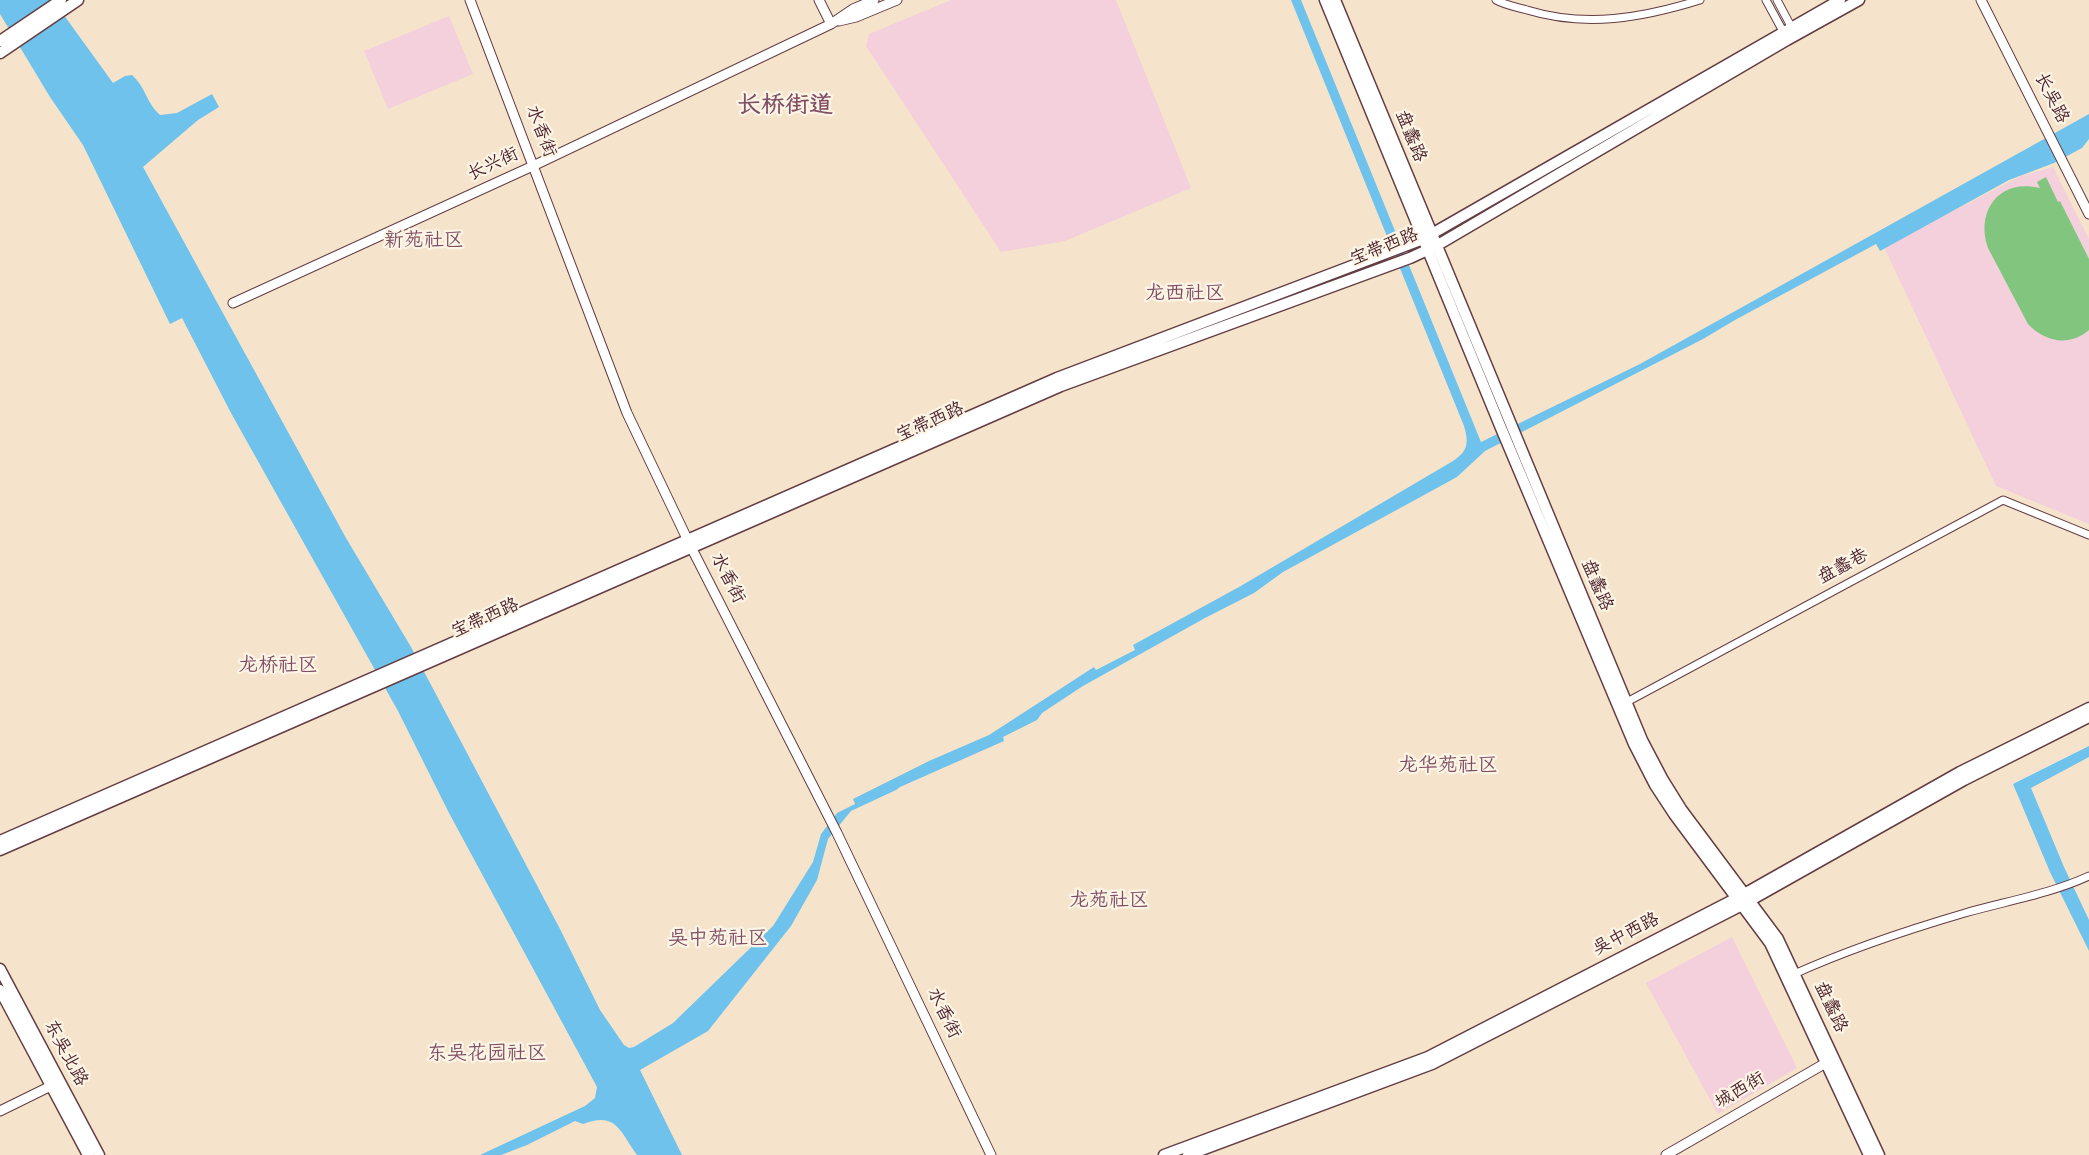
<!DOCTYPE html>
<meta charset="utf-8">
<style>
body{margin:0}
canvas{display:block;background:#f5e4cb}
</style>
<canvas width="2089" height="1155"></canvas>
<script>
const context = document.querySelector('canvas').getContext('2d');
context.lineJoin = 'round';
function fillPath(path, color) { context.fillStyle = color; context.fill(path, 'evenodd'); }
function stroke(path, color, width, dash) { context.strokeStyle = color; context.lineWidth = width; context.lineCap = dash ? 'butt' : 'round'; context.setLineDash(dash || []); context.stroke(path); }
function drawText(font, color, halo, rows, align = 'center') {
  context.font = font + ' "Gochi Hand","LXGW WenKai TC",sans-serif'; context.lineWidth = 4.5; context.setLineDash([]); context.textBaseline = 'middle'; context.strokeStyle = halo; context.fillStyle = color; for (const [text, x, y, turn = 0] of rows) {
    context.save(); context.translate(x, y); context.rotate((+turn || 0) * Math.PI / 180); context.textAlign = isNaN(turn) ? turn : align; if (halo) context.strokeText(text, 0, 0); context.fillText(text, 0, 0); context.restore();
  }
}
fillPath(new Path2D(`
 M951,0H1116L1191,188L1065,241L1001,252L866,46L869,34Z
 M449,16L473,74L388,109L364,51Z
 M2053,167L2089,239V524L1996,486L1884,247L2021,176Z
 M1732,937L1797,1068L1718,1114L1646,983Z`), '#f4cfdc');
fillPath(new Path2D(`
 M2046,177L2058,202L2060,201L2089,259V330C2069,347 2045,342 2028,324L1988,248C1975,210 2000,178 2040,188L2037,182Z`), '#81c57f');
fillPath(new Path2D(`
 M0,0H53L113,83L125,76L132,75C145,86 147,104 160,115L177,113L212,94L219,107L198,120L143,167L346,538L411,647L560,929L600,1010L624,1045L629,1048L634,1047L673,1023L773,926L813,862L821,834L837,813L855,804L853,799L929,761L989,735L1094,667L1096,670L1135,650L1133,645L1239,587L1453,461C1468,451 1469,443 1464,426L1291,0H1301L1481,442L1640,364L2089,114V139L2082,148L2054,163L2009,180L1880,251L1876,244L1735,320L1703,339L1485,451L1457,477L1283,572L1254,593L1205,618L1083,686L1042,713L1037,720L1003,737L1004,741L900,787L896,790L851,811L828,839L817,880L791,926L708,1031L640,1070L682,1155H637C620,1131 616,1111 583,1124L575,1121L527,1145L501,1155H480L585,1106L595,1098L597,1087L449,813L398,711L231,413L182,318L170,324L83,145L50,97L0,14Z
 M2089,746V757L2031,788L2064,867L2089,920V951L2050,872L2013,784Z`), '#6fc2eb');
const minor = new Path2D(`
 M1496,0C1505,5 1516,7 1527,10C1586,28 1642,18 1700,0
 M1766,0L1785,35
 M1777,0L1793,30
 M1625,703L2003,500L2089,535
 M1792,975C1847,950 1907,930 1965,913C2007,901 2050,894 2089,876`);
const tertiary = new Path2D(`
 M470,0L627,413L691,547L837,833L991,1155
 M819,0L831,24
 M1981,0L2089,214
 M839,21L856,17L897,0
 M233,303L535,165L831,24L853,9L874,0
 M0,1111L57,1083
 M1666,1155L1831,1060`);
const secondary = new Path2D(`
 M1325,0L1501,428L1634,744L1655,785L1674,814L1770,943L1869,1155
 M1335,0L1642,740L1663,780L1681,809L1778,939L1879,1155
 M0,41L61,0
 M0,53L78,0
 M1164,1155L1428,1057L1737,898L1960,772L2089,708
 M1188,1155L1432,1064L1742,905L1964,780L2089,717`);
const primary = new Path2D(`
 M0,841L1057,378L1423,239L1840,0
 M0,850L1061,386L1410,258L1436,246L1787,40L1859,0
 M0,969L99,1155
 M0,990L88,1155`);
stroke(minor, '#643d43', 9);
stroke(tertiary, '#643d43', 11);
stroke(secondary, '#643d43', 13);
stroke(primary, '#643d43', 13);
stroke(minor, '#fff', 7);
stroke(tertiary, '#fff', 9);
stroke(secondary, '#fff', 10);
stroke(primary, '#fff', 10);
drawText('18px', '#4a1f2b', '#fcf5e5', [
 ["长吴路",2050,99,63],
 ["水香街",539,132,69],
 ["盘蠡路",1409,137,68],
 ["长兴街",494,166,-25],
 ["宝带西路",1385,249,-22],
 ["宝带西路",931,424,-24],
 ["盘蠡巷",1844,568,-28],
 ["水香街",726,579,63],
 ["盘蠡路",1595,586,67],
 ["宝带西路",486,620,-24],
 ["吴中西路",1627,936,-27],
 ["盘蠡路",1829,1008,65],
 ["水香街",942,1014,64],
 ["东吴北路",64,1054,62],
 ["城西街",1741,1092,-30]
]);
drawText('20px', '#804f65', '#fcf5e5', [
 ["新苑社区",424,243],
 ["龙西社区",1185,296],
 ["龙桥社区",278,668],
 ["龙华苑社区",1448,768],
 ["龙苑社区",1109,903],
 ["吴中苑社区",718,941],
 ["东吴花园社区",487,1056]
]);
drawText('bold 24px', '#804f65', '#fcf5e5', [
 ["长桥街道",785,108]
]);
</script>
